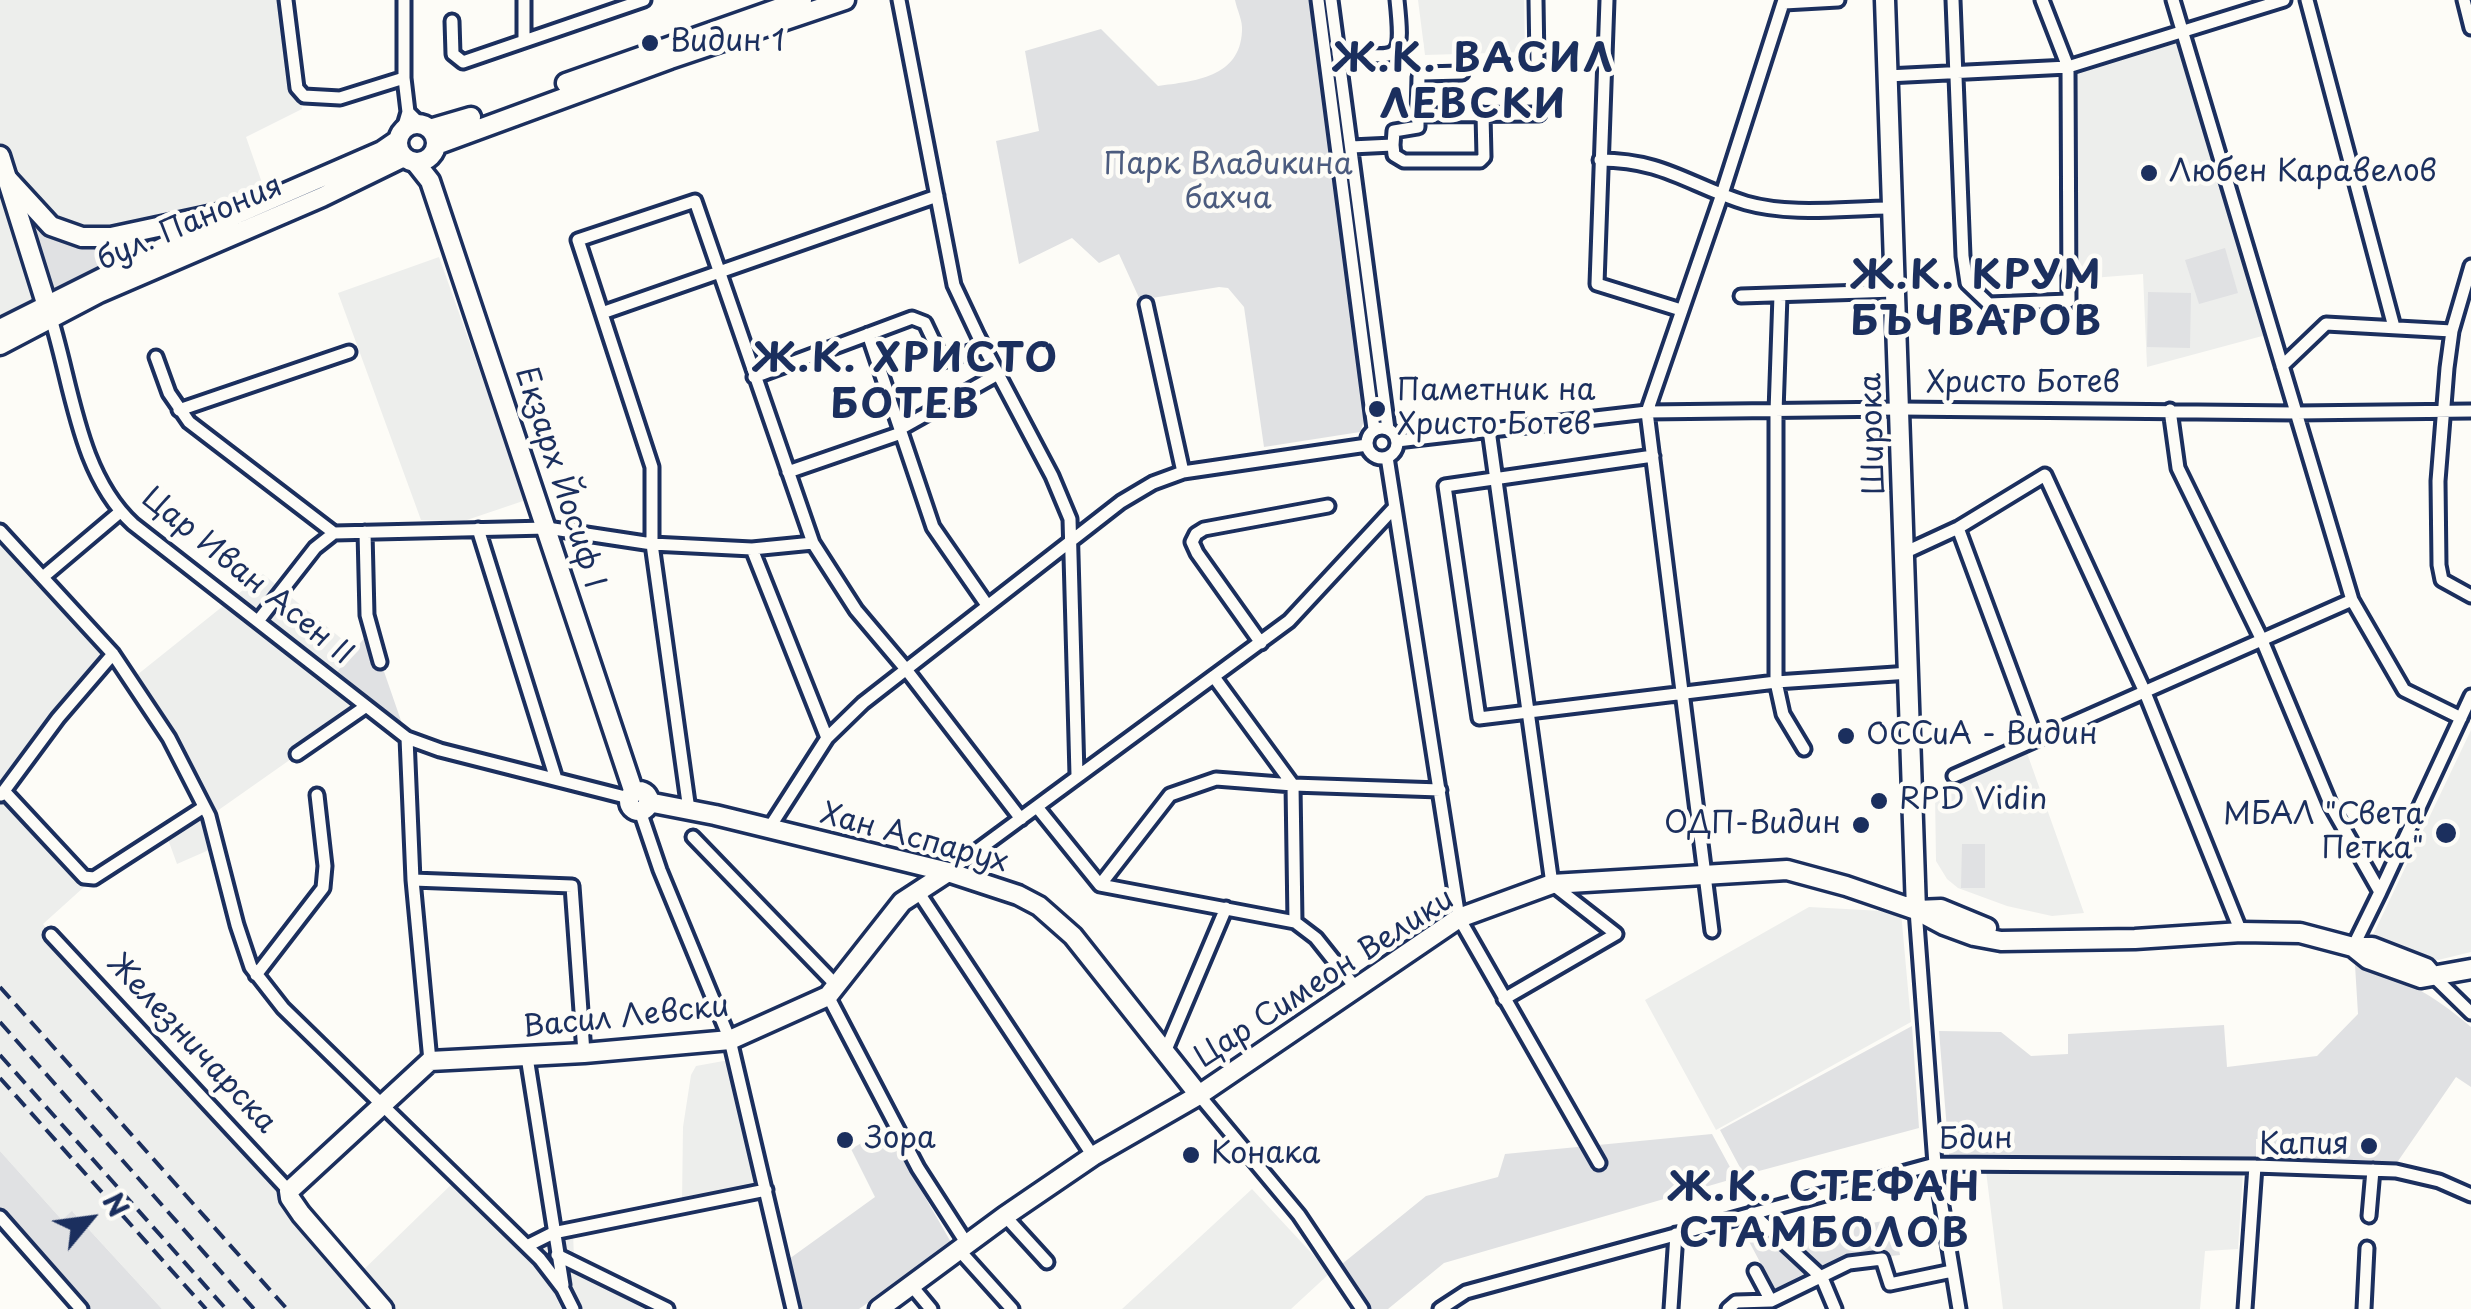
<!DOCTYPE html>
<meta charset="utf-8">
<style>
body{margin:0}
#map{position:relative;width:2471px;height:1309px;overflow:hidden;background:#fdfcf7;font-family:"Playpen Sans",sans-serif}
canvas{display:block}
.north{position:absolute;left:40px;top:1169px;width:100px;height:100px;-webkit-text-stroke:8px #fdfcf7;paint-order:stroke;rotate:61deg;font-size:28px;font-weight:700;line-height:40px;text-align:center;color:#1b2f5e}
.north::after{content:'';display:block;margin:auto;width:35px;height:45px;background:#1b2f5e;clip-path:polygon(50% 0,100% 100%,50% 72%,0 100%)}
</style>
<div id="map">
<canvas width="2471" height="1309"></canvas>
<div class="north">N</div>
</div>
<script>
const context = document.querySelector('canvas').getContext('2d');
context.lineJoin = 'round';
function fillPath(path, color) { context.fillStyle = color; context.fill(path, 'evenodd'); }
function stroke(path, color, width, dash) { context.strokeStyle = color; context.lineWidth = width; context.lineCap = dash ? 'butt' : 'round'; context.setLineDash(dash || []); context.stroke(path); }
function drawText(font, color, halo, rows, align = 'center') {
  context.font = font + ' "Playpen Sans",sans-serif'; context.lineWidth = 9; context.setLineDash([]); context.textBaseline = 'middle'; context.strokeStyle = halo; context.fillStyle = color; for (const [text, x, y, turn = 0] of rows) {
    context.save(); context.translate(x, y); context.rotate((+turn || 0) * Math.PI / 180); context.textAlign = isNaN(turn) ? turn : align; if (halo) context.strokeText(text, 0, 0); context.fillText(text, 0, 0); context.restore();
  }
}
fillPath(new Path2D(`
 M0,0H286L302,109L246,137L268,200L46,303L0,345Z
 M1418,0H1524L1525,52L1425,55Z
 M2183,36L2266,335L2147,367L2143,274L2079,279L2075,72Z
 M439,257L526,500L461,522L421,520L338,293Z
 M0,531L113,654L4,791L84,877L94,878L43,924L51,935L152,1040L356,1277L457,1179L527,1245L573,1229L574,1262L667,1309H162L73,1212L62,1220L0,1151Z
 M263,574L354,649L331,679L365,707L210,816L218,846L177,864L165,831L204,807L132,679Z
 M2471,730V952L2434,961L2372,937Z
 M2027,753L2084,913L2052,916L2007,906L1958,888L1947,879L1936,861L1935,794Z
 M1809,907L1901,912L1911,1022L1716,1130L1645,1000Z
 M729,1060L757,1186L682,1202L683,1127L691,1075L696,1066Z
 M1986,1171L2243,1173L2238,1249L2205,1251L2200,1309H2003Z
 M1252,1189L1330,1273L1291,1309H1122Z`), '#edeeec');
fillPath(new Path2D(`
 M1235,0H1309L1365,418L1360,432L1264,447L1244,307L1228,288L1219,287L1140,300L1119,254L1099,263L1072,238L1019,264L996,141L1039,131L1025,51L1101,29L1158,86C1194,81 1240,78 1242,31C1243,21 1237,10 1235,0Z
 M6,177L27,203L82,237L248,209L46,303Z
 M2225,248L2238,293L2199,304L2185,260Z
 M2148,292L2191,293L2190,348L2147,347Z
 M370,631L407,738L331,679Z
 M1962,844H1985V888H1961Z
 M2355,965C2406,981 2429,991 2471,1027V1087L2456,1077L2396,1164L2270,1159L2269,1139H2256V1159L1949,1155L1939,1031L2001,1032L2031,1056L2068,1054V1034L2224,1025L2227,1067L2317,1056L2358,1014Z
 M1912,1026L1919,1128L1744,1175L1720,1130Z
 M886,1129L952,1244L859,1309H801L789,1259L875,1197L851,1149Z
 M1712,1134L1736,1178L1444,1263L1388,1309H1371L1342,1264L1426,1196L1498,1177L1505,1154Z
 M0,1151L62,1220L72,1211L162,1309H81L0,1217Z
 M1893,1219L1900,1255L1855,1260L1822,1271L1800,1245L1815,1234Z
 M1748,1229L1814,1274L1777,1294L1744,1232Z`), '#e0e1e3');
const street = new Path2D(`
 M286,0L297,88L304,96L340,98L404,78
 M899,0L954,285L978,336L1052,476L1070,519L1077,775
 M1318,0L1374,429
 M1331,0L1388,429
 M1536,0L1537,63
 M1607,0L1597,284L1681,310
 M1953,0L1963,256L1967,283L1989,304L2069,301L2068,67L2042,0
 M2173,0L2352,600L2404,690L2461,718
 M2307,0L2394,327
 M2464,0L2471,28
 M1784,3L1838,0
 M452,21L453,54L463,62L644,0
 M524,39V0
 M1338,54C1399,56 1404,67 1397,0
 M1887,76L2068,67L2284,0
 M408,112L420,124
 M1418,115L1419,77L1422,74L1462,73
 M403,129L408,112L404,78V0
 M1393,145L1394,155L1404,161H1480L1484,157L1483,114
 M1351,147L1393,145L1394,131L1418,127V115L1539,114
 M1600,160C1664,160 1690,186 1746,203C1792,216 1845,208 1892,208
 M2471,266L2452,331L2447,368L2438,481L2439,565L2442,580L2471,596
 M1780,295L1776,412V682L1783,714L1804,749
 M1741,296L1895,291
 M1146,304L1183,472
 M49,312C72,382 77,472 133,524L407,738L440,750L629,798
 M602,313L937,196
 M868,334L933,527L987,605
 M156,357L169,393L189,422L334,533
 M2282,366L2326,324L2452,331
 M754,377L912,318L925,323L943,361L984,347
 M179,410L349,352
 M2170,410L2178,468L2261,638L2331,806L2380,892L2353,947
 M1367 443a15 15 0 1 1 30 0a15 15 0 1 1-30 0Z
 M900,429L998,374
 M1489,430L1552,884L1616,934L1504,999
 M1397,441L1647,412L1900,409L2296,413L2471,411
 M1653,456L1445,486L1479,718L1776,682L1910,673
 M1387,457L1459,918L1599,1163
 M788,472L901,433
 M1958,528L2036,739
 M478,529L556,779
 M0,531L113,654L169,738L209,816L237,925L251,967L283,1008L540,1259L563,1289L573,1309
 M365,532L367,615L380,662
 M752,549L827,738
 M1906,552L1958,528L2045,475L2144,690L2241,932
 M43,577L120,512
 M258,621L315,548L334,533L547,528L652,544L752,549L813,543
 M1261,643L1197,553L1192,542L1196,534L1204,529L1328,506
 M1214,677L1293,785L1295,922
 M407,738L413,880L430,1061
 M297,754L365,707
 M1954,776L2352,600
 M4,791L84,877L94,878L204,807
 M1,795L58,718L113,654
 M1037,807L1100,885L1295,922L1316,938L1355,987
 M689,810L652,544V467L578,240L695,201L813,543L856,610L905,668L1021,819
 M640,811L660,870L730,1040L793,1309
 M768,830L827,738L863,703L1121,502L1153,483L1183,472L1367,445
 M693,837L836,985
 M948,872L1289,621L1393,509
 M413,880L572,886L584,1053
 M1100,885L1170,795L1216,779L1293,785L1440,790
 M917,890L1093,1156
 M2380,892L2471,696
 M1916,910L1935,1164L1959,1309
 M1712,931L1647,412L1722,194L1784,0
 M51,935L289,1191
 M2431,974L2471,1013
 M256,975L323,888L325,866L317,795
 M828,996L918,1168L967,1244
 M1165,1052L1226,908
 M527,1057L563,1285
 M1199,1095L1299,1215L1362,1309
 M1752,1213L1822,1278L1835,1309
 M1005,1216L1047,1262
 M2369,1216L2373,1170
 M0,1217L81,1309
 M527,1246L553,1233L766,1190
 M959,1250L1012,1309
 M557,1255L667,1309
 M1755,1271L1771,1301L1849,1263L1882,1259L1890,1284L1952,1271
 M911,1285L931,1309
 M1440,1309L1466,1292L1935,1164L2255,1166L2396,1171L2439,1181L2471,1195
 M1671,1309L1676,1234
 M1728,1309L1736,1302L1771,1301
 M2245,1309L2255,1166
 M2364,1309L2367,1248`);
const secondary = new Path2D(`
 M1885,0L1916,910
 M0,156L46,303
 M415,162L430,181L634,793
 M629 801a10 10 0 1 1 20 0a10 10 0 1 1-20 0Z
 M648,802L715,815L948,872L1018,895L1039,906L1073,936L1199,1095
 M1917,910L1941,909L1987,928
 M2353,947L2368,959L2421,978L2471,969
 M383,1309L301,1214L290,1198L289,1191L430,1061L584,1053L730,1040L828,996L902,902L948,872
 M879,1309L1005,1216L1093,1156L1199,1095L1459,918L1552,884L1787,870L1846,886L1916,910L1944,925L1974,936L2001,941L2135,939L2241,932L2300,933L2353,947H2372L2426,968L2431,974`);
const primary = new Path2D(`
 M566,83L802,0
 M398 143a19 19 0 1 1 38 0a19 19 0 1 1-38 0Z
 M430,129L471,117
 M436,145L670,59L845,0
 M6,177L51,226L82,237H111L218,214
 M0,329L184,237L382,151L398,140
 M0,345L99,293L322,197L404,157`);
stroke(street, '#1b2f5e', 19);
stroke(secondary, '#1b2f5e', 25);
stroke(primary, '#1b2f5e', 25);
stroke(street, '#fdfcf7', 11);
stroke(secondary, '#fdfcf7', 18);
stroke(primary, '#fdfcf7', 18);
stroke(new Path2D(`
 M0,987L287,1309
 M0,1022L254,1309
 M0,1055L226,1309
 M0,1078L206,1309`), '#1b2f5e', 4, [15, 8]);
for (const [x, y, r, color] of [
 [650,43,10,"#1b2f5e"],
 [2149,173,10,"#1b2f5e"],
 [1377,409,10,"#1b2f5e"],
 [1846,736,10,"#1b2f5e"],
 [1879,801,10,"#1b2f5e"],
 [1861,825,10,"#1b2f5e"],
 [2446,833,12,"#1b2f5e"],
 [845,1140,10,"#1b2f5e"],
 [2369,1146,10,"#1b2f5e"],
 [1191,1155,10,"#1b2f5e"]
]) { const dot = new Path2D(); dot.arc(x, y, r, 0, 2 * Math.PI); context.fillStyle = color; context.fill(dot); stroke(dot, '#fdfcf7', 4); }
drawText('30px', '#1b2f5e', '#fdfcf7', [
 ["Видин 1",670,43],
 ["Любен Каравелов",2169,173],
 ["Паметник на",1397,392],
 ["Христо Ботев",1397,426],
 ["ОССиА - Видин",1866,736],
 ["RPD Vidin",1899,801],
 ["МБАЛ \"Света",2424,816,"right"],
 ["Петка\"",2424,850,"right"],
 ["ОДП-Видин",1841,825,"right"],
 ["Зора",865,1140],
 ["Капия",2349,1146,"right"],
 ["Конака",1211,1155]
], 'left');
drawText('30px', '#4c5c7f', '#fdfcf7', [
 ["Парк Владикина",1228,166],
 ["бахча",1228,200]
]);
drawText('30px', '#1b2f5e', '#fdfcf7', [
 ["бул. Панония",190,224,-23],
 ["Христо Ботев",2023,384],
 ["Широка",1874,434,-92],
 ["Екзарх Йосиф I",559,478,72],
 ["Цар Иван Асен II",247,577,39],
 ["Хан Аспарух",914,839,15],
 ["Цар Симеон Велики",1325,979,-33],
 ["Васил Левски",626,1018,-6],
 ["Железничарска",191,1044,47],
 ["Бдин",1976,1140,-1]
]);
context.letterSpacing = '2.5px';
drawText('bold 40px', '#1b2f5e', '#fdfcf7', [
 ["Ж.К. ВАСИЛ",1474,61],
 ["ЛЕВСКИ",1474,107],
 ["Ж.К. КРУМ",1977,278],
 ["БЪЧВАРОВ",1977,324],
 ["Ж.К. ХРИСТО",906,361],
 ["БОТЕВ",906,407],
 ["Ж.К. СТЕФАН",1825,1190],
 ["СТАМБОЛОВ",1825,1236]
]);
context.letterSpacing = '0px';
</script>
